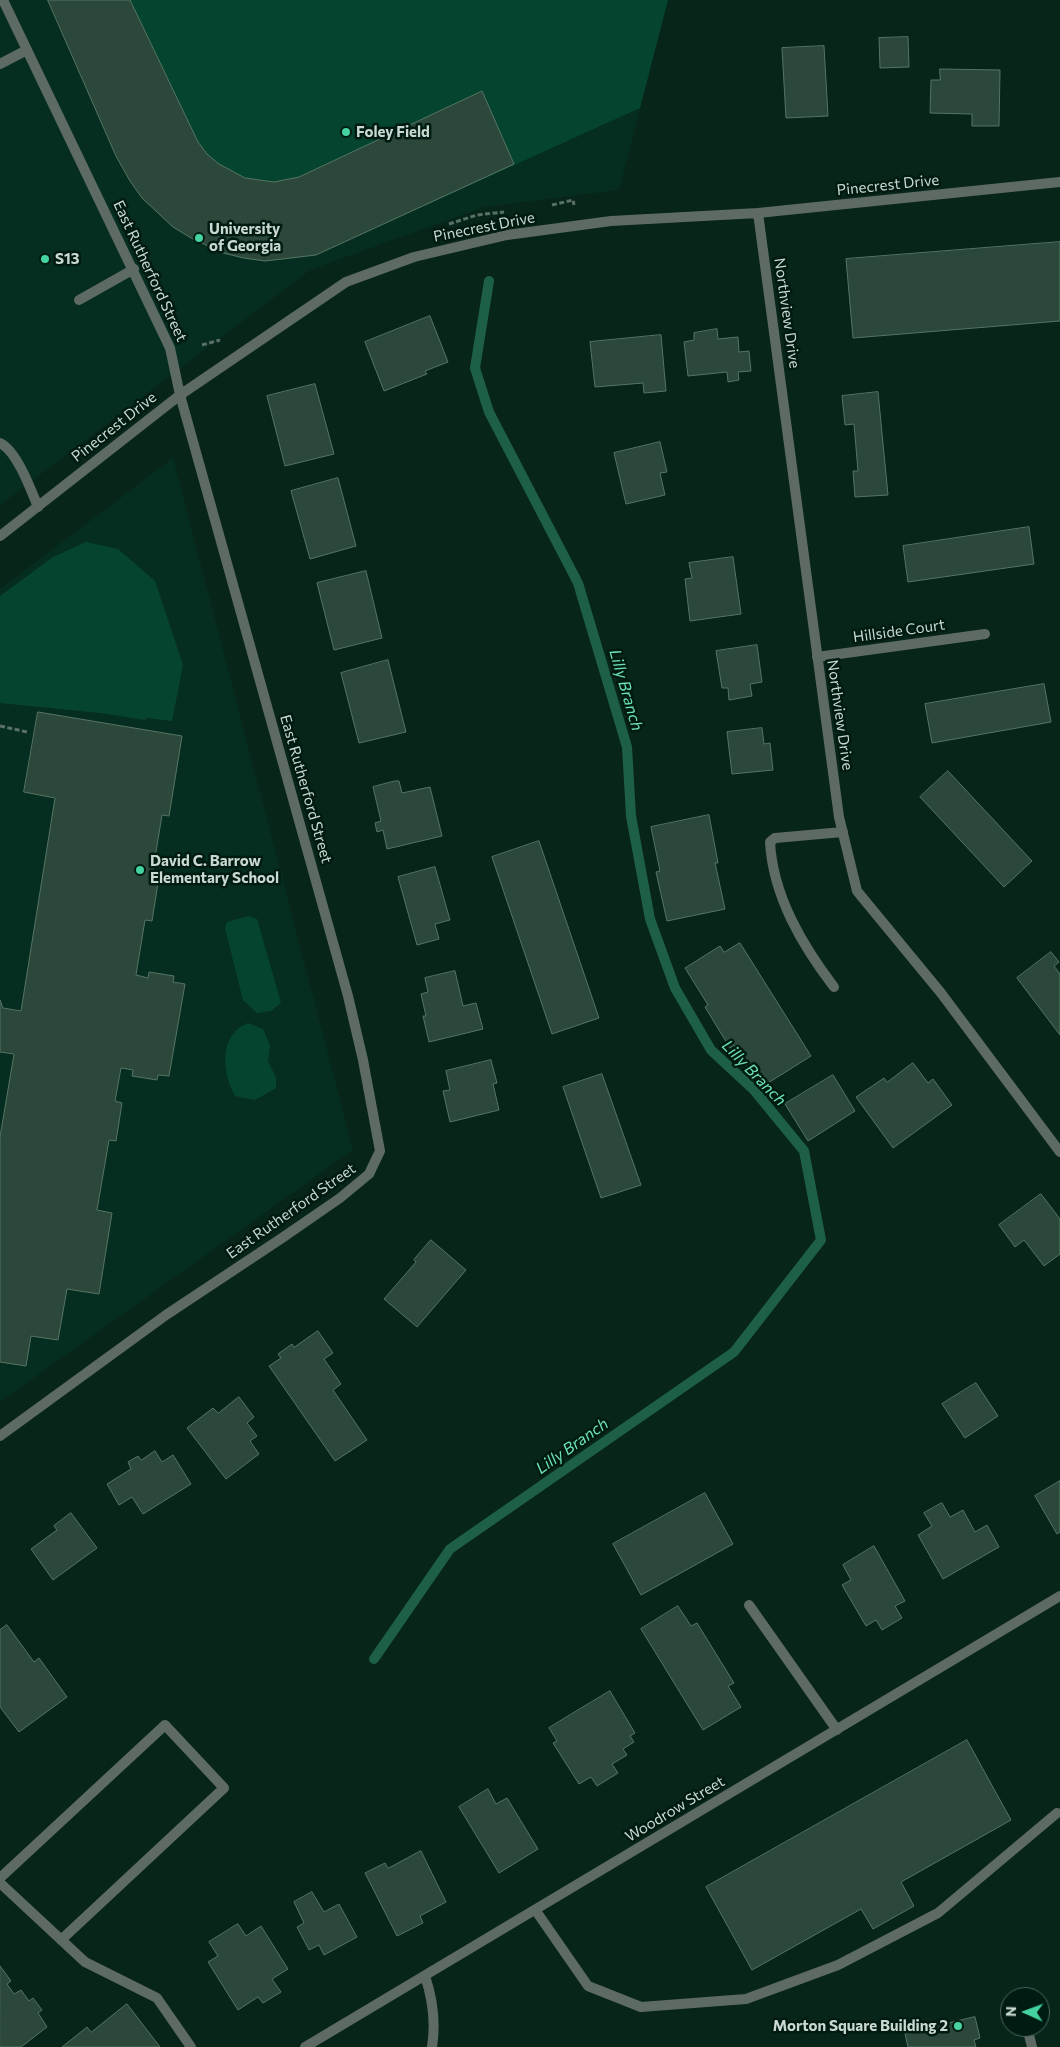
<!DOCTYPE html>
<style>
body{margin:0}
#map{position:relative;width:1060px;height:2047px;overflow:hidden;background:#08251a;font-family:Commissioner,sans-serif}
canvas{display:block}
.north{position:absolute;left:1000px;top:1987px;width:50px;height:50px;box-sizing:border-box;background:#001b11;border:1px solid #50675e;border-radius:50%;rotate:272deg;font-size:14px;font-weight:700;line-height:20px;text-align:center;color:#c9d9d1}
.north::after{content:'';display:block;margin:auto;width:18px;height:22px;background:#45d49f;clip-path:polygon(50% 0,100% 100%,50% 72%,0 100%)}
</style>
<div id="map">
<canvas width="1060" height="2047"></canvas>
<div class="north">N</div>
</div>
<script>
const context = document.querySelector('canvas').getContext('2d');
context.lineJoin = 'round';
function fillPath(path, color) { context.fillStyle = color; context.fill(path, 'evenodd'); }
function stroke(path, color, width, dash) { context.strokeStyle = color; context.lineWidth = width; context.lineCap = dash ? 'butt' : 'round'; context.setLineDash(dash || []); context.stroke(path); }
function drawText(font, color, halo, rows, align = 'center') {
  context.font = font + ' Commissioner,sans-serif'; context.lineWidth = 5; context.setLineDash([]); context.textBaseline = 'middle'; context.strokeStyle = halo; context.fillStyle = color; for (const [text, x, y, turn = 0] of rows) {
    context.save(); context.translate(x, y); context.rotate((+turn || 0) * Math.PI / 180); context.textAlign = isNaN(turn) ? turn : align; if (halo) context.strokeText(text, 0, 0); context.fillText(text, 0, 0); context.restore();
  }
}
fillPath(new Path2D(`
 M0,0H668L619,190L484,207L310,270L0,505Z
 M173,458L353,1150L0,1402V589Z`), '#062e20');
fillPath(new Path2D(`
 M48,0H668L640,108L316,255C299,257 282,260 266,261C247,261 228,254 210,247C165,227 140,200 116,156Z
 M86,542L118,549L155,581L183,665L172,721L146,718L145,720L100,713L0,703V596L53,557Z
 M249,916L257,919L281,1003L271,1011L257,1013L243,1000L225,928L227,922Z
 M248,1023L263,1029L270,1046L268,1061L276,1078V1088L255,1100L235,1096C222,1072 218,1035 248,1023Z`), '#05452f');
stroke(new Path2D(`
 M374,1659L450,1549L734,1352L821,1240L804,1151L754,1090L711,1050L675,988L650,919L631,816L627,747L578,583L489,412L475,368L489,281`), '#1d6047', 10);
const building = new Path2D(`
 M48,0H130L198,142L207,154L219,164L245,178L274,182L299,177L482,91L514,164L316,255L265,261L244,258L223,253L191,238L173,227L142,198L130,181L116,156Z
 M908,37L909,67L880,68L879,38Z
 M824,46L828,116L786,118L782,48Z
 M940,69L1000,70L999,126H972V114L930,113L931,80H940Z
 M1060,242V321L853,338L846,259Z
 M430,316L448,362L425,371L427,374L384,391L365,342Z
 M717,329L718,339L738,337L739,352L749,351L751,371L738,372L739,380L728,382L727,372L688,376L684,342L694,340V333Z
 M661,335L666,391L644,393L643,383L595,387L590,342Z
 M315,384L334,454L285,466L267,396Z
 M878,392L888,495L855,497L853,471H858L854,424L845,425L842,396Z
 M660,442L667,472L660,473L665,495L626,504L614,453Z
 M338,478L356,546L310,559L291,491Z
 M1029,527L1034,564L908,582L903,546Z
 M733,557L741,614L690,621L685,579L692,578L689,563Z
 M366,571L382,638L334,650L317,583Z
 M757,645L762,682L750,684L752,696L729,700L728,688H722L716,651Z
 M388,660L406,732L359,743L341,673Z
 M1044,684L1051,722L932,743L925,704Z
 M38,712L182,736L169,816L162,815L151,882L158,883L152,921L145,920L136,975L148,978L149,972L174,976L173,982L185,984L169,1076L158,1075L157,1080L132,1076L133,1070L121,1068L115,1101L122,1103L116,1141L109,1140L97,1210L112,1213L99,1294L67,1289L58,1340L31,1336L26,1366L0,1362V1137L14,1054L0,1052V1000L3,1008L21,1011L55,798L24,792Z
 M762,728L764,744L770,743L773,770L732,774L727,732Z
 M948,771L1032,861L1004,887L920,797Z
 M395,781H399L402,793L430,787L442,836L387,849L383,830L377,832L375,823L381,821L373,787Z
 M709,815L718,863H715L725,909L667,921L656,872L660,871L651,827Z
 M539,841L599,1018L552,1034L492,857Z
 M435,867L450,920L435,924L439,939L417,945L398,877Z
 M740,943L811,1056L760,1088L734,1045L730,1048L705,1007L708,1005L685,968L720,946L724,952Z
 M1051,952L1059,962L1054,966L1060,974V1035L1017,978Z
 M455,971L463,1006L476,1003L483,1029L429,1042L423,1016H426L421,994L428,992L425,978Z
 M491,1060L497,1083L493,1084L499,1110L450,1122L443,1091L450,1090L446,1071Z
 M913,1063L928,1083L933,1079L952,1105L893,1148L856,1097L884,1078L887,1082Z
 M602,1074L641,1185L601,1198L563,1087Z
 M833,1075L855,1111L808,1141L785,1104Z
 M1041,1194L1060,1219V1254L1044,1266L1024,1240L1015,1247L999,1225Z
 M431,1240L466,1270L417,1327L384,1299L416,1262L414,1260Z
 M318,1331L333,1353L324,1359L341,1384L333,1390L367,1440L335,1461L269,1366L281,1358L278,1354L292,1344L294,1347Z
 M976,1383L998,1416L965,1438L942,1404Z
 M239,1397L254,1417L247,1423L257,1436L250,1441L259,1454L226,1479L187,1428L213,1408L218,1413Z
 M155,1451L162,1462L173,1455L191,1484L143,1514L132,1497L119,1505L107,1484L131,1469L128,1462L138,1456L141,1460Z
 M1060,1481V1532L1057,1534L1035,1496Z
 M705,1493L733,1544L641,1595L613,1544Z
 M942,1503L950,1517L963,1510L975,1532L987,1525L999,1547L943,1579L918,1535L932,1526L924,1513Z
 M71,1513L97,1548L53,1580L31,1549L57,1530L54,1526Z
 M874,1546L905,1601L895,1606L902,1618L882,1630L876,1620L866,1626L842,1585L851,1580L843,1565Z
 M678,1606L691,1626L697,1623L734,1683L728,1686L741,1707L703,1730L641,1629Z
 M7,1625L34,1662L39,1658L67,1697L19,1732L0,1707V1630Z
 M610,1691L635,1733L630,1736L634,1742L623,1749L627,1755L612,1764L618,1773L597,1786L591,1777L579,1784L553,1743L557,1741L549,1728Z
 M967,1740L1011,1820L901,1882L914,1906L873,1929L861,1909L752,1970L706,1887Z
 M488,1789L496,1804L507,1798L538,1849L499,1873L459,1807Z
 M421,1851L446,1902L420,1916L423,1923L397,1936L365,1873L385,1863L388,1868Z
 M312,1892L324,1912L339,1904L357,1937L324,1955L319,1945L309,1950L297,1927L304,1923L294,1902Z
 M238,1924L246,1936L261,1926L288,1969L272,1979L281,1992L263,2003L258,1997L238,2010L208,1962L218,1956L209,1942Z
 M0,1966L11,1981L7,1984L14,1994L21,1990L29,2001L33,1998L42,2010L38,2013L47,2027L21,2047H0Z
 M127,2004L160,2047H62L87,2027L91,2032Z
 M975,2017L980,2038L974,2040L976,2047H908L905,2034Z`);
fillPath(building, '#2b483b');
stroke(building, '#567466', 1);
stroke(new Path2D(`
 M552,205L573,200L574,205
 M449,224L477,215L504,212
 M202,345L220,340
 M0,726L27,732`), '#5a7168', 3, [5, 2.5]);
stroke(new Path2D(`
 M0,64L27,50
 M79,300L134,269
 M0,443C17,451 31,490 38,507
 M834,987C802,945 773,896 770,842L775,838L843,832
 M749,1605L837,1730
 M0,1878L165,1725L224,1788L61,1940
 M0,1883L85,1962L157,1998L191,2047
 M536,1911L588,1986L641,2007L746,1999L838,1965L938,1913L1057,1813
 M425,1976C433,2000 436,2022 432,2047
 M1027,2027L1032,2047`), '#5e6b64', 10);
stroke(new Path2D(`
 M758,213L839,817L857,891L941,993L1060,1152
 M0,536L180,395L346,282L414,257L507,235L611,221L758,213L1060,182
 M817,657L985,634
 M0,1436L166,1315L282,1238L340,1198L369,1174L380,1151L363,1060L348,996L180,395L170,348L3,0
 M305,2047L1060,1596`), '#5e6b64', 10);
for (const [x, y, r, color] of [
 [346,132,5,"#45d49f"],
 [199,238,5,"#45d49f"],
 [45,259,5,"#45d49f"],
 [140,870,5,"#45d49f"],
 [958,2026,5,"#45d49f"]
]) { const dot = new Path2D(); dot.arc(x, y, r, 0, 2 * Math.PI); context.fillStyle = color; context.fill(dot); stroke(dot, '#001b11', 2); }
drawText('bold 15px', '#c9d9d1', '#001b11', [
 ["Foley Field",356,132],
 ["University",209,229],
 ["of Georgia",209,246],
 ["S13",55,259],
 ["David C. Barrow",150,861],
 ["Elementary School",150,878],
 ["Morton Square Building 2",948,2026,"right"]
], 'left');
drawText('15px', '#c9d9d1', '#001b11', [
 ["Pinecrest Drive",888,185,-6],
 ["Pinecrest Drive",484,227,-11],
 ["East Rutherford Street",150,271,65],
 ["Northview Drive",787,313,82],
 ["Pinecrest Drive",114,427,-38],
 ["Hillside Court",899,631,-8],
 ["Northview Drive",840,715,82],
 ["East Rutherford Street",306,789,74],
 ["East Rutherford Street",291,1211,-35],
 ["Woodrow Street",675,1809,-31]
]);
drawText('italic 16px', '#6ce2b2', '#001b11', [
 ["Lilly Branch",626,690,74],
 ["Lilly Branch",754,1073,46],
 ["Lilly Branch",572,1446,-35]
]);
</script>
